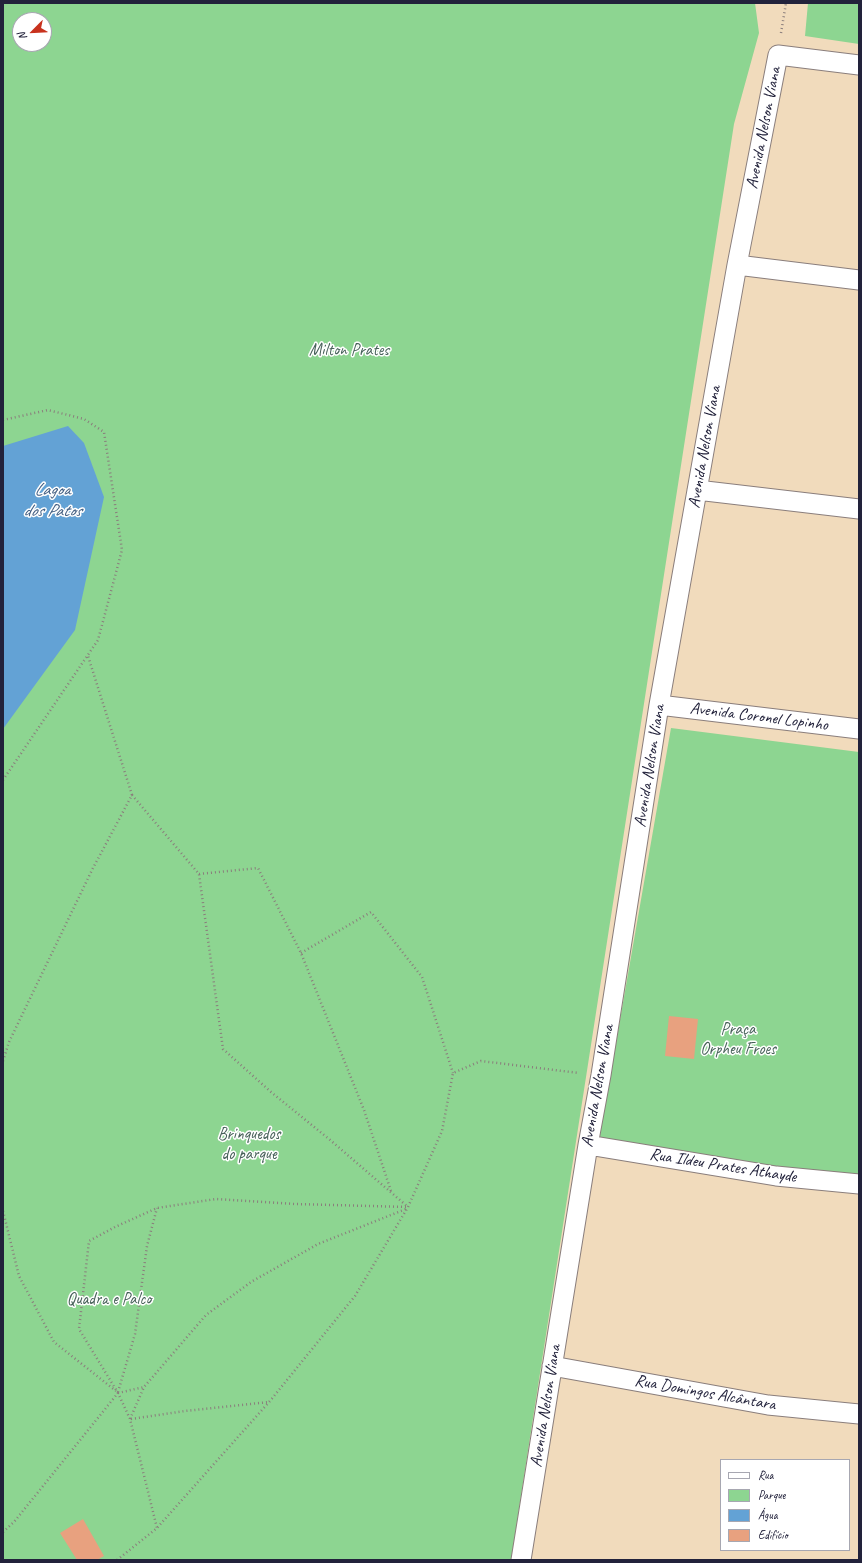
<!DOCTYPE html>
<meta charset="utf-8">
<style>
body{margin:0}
#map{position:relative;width:862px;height:1563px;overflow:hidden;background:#f1dbbc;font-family:Caveat,sans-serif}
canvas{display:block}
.frame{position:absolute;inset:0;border:4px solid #22223b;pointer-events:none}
.legend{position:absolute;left:720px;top:1459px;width:130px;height:92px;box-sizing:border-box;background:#fff;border:1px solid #a7a7b1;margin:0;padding:5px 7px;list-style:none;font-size:12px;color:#22223b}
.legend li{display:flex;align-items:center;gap:8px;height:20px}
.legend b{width:20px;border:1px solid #a7a7b1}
.north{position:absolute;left:12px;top:12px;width:40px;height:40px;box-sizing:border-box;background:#fff;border:1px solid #a7a7b1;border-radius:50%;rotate:246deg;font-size:11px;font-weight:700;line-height:16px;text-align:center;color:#22223b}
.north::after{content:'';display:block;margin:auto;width:14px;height:18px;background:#c8321e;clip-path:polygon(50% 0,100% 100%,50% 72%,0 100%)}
</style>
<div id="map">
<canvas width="862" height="1563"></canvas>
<div class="frame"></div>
<ul class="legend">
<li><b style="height:5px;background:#fff"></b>Rua</li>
<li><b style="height:11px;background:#8dd591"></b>Parque</li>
<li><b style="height:11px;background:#63a2d5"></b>Água</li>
<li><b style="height:11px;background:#e8a17f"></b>Edifício</li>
</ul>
<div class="north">N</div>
</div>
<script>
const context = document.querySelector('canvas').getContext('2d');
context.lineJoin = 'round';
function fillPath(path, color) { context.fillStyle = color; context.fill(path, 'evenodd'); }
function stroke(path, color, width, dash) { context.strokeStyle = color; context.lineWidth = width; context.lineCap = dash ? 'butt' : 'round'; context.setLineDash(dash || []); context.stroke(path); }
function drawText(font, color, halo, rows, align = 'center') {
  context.font = font + ' Caveat,sans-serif'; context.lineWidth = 3; context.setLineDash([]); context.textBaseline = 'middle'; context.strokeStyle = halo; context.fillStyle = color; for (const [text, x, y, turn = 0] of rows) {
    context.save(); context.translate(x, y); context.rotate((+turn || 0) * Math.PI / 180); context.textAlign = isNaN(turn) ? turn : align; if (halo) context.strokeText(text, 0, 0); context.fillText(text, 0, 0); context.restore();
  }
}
fillPath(new Path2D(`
 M3,3H755L759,33L734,124L511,1560H3ZM20,20H44V44H20Z
 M808,3H859V44L805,36Z
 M671,728L859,752V1175L779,1169L599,1140Z`), '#8dd591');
fillPath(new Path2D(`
 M68,426L84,443L104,497L75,630L3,729V446Z`), '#63a2d5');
fillPath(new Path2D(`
 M669,1016L698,1019L694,1059L665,1056Z
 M83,1519L104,1556L97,1560H77L60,1533Z`), '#e8a17f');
const street = new Path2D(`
 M737,265L859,280
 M697,490L859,509
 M659,705L859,729
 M588,1145L776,1176L859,1184
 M552,1366L768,1405L859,1414
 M521,1560L588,1145L601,1075L659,705L737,265L778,55L859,65`);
stroke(street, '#8a7e7c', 21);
stroke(new Path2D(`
 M781,33L786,3
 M3,420L48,410L84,419L104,432L122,550L98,640L3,780
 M132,795L199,874L223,1049L271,1092L329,1139L408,1207
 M199,874L258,868L301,953L364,1110L391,1191
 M301,953L371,912L422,977L453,1073
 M3,1061L9,1042L92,870L132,795L88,656
 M3,1211L19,1276L54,1342L116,1391
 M118,1392L135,1334L147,1246L157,1208
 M118,1393L79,1329L89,1241L115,1227L157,1208L216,1199L295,1204L408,1207
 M118,1393L144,1387
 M130,1419L144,1387L206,1315L251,1282L318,1244L406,1209
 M131,1419L185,1411L269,1402
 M3,1532L14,1522L118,1393L130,1419L157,1528
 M117,1560L157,1528L270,1401L355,1296L408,1207L442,1131L453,1073L481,1061L579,1073`), '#8a7e7c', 2.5, [1, 3]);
stroke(street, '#fff', 19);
drawText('17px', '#22223b', '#fff', [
 ["Avenida Nelson Viana",764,128,-79],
 ["Avenida Nelson Viana",705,447,-80],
 ["Avenida Coronel Lopinho",759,717,7],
 ["Avenida Nelson Viana",650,766,-81],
 ["Avenida Nelson Viana",598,1086,-80],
 ["Rua Ildeu Prates Athayde",723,1166,9],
 ["Rua Domingos Alcântara",705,1393,10],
 ["Avenida Nelson Viana",546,1406,-81]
]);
drawText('17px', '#476159', '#fff', [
 ["Milton Prates",349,351],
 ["Praça",738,1030],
 ["Orpheu Froes",738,1050],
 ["Brinquedos",249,1135],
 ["do parque",249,1155],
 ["Quadra e Palco",109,1300]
]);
drawText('italic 18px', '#3f5c80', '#fff', [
 ["Lagoa",52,490],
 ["dos Patos",52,511]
]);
</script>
